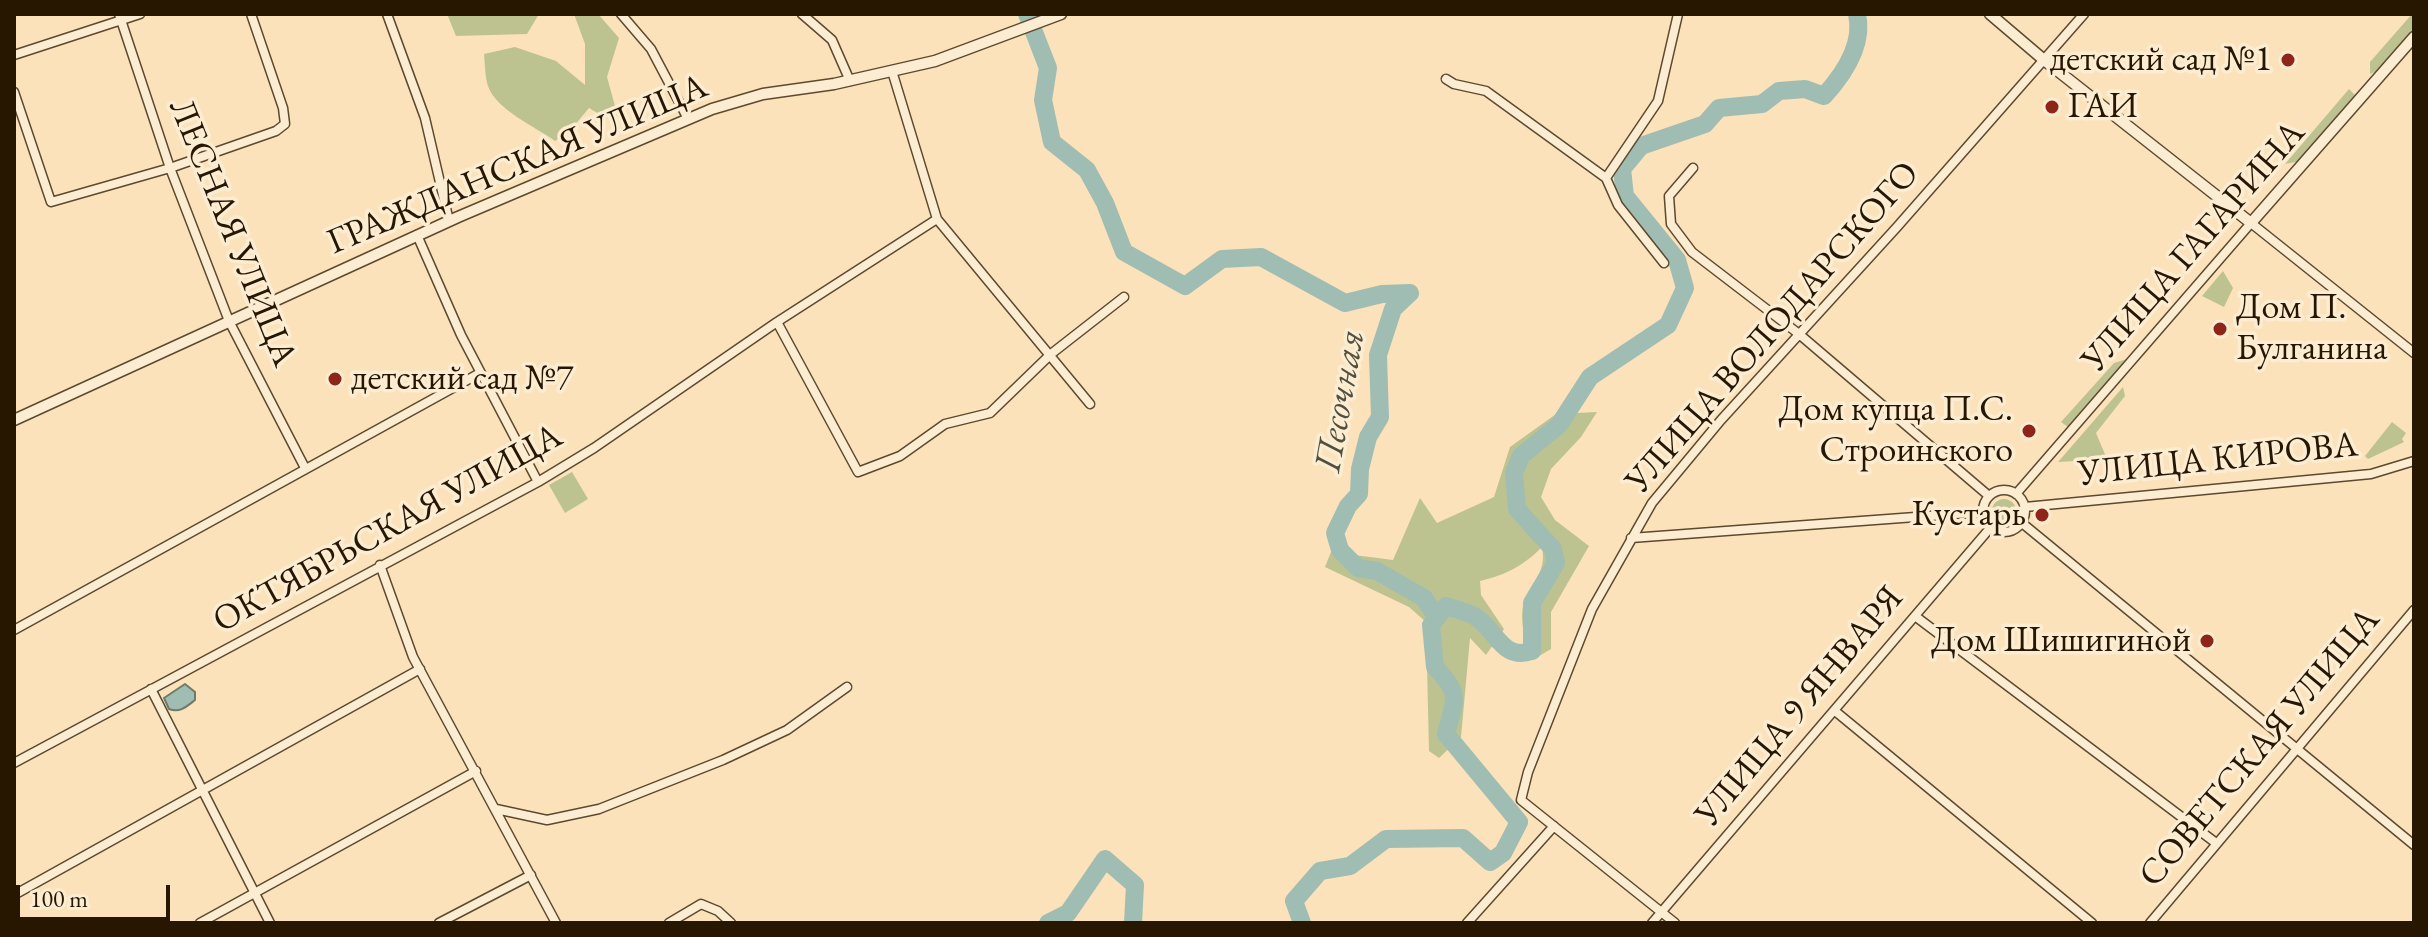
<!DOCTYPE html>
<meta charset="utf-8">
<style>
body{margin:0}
#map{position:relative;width:2428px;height:937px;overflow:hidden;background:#fbe2ba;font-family:"EB Garamond",serif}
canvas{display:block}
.frame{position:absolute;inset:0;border:16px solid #271600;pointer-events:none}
.scale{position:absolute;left:16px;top:885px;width:154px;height:36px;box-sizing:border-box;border:4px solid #271600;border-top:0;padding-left:10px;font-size:24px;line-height:28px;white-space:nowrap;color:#271600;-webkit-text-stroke:6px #fcecd2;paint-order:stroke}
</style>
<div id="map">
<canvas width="2428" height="937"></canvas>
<div class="frame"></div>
<div class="scale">100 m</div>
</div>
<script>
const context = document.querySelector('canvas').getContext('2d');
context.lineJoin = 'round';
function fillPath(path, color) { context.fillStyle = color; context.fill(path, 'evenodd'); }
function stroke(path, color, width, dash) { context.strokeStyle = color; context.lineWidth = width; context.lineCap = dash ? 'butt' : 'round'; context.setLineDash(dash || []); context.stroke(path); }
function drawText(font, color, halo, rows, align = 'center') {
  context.font = font + ' "EB Garamond",serif'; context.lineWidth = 7; context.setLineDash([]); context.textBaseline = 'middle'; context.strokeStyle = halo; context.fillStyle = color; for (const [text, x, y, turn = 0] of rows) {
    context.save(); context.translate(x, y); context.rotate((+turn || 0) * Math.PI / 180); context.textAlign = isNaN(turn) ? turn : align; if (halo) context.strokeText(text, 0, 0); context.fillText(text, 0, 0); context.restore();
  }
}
fillPath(new Path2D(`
 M447,14H539L527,34L456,36Z
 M574,14H598L619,38L607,77L618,117H604L589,108L569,132L555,141C536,127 496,110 488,86C485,77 485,64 484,54L515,47L556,61L585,85V44Z
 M2412,14H2414V29L2377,71L2370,74V62Z
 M2349,89L2355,95L2300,161L2285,164Z
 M2223,271L2233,288L2224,307L2202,296Z
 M2127,359L2068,427L2061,422L2114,363Z
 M2123,387L2125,396L2096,433L2107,459L2058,462Z
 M1597,412L1581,437L1551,469L1541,497L1555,520L1589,546L1551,612V649L1532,660C1525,644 1519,618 1524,602C1532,580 1547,573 1542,547C1523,566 1506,575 1480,581L1481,595L1504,629L1486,655L1470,638L1461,737L1439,758L1429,751L1426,622L1409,607L1325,567L1331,552L1393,560L1420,498L1437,523L1494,497L1510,447L1556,414Z
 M2392,422L2406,433L2402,439L2404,442L2368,459L2365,456Z
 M572,472L588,499L565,513L549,485Z
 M1992 511a12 12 0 1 1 24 0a12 12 0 1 1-24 0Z`), '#bdc390');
const water = new Path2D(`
 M185,684L195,692V700C186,707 180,713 169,709L164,698Z`);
fillPath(water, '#9fbdb3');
stroke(water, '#6f7a6b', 2);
stroke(new Path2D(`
 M1027,14L1048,68L1043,100L1052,142L1087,170L1105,203L1124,252L1185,286L1222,259L1261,257L1345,303L1382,294L1410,293L1393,309L1378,355L1380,417L1368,437L1360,469L1359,494L1348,506L1335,533L1340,550L1358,568L1377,571L1424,598L1437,618
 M1048,923L1068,913L1105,859L1135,885L1133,923
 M1302,923L1294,901L1320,871L1350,866L1386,839L1463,838L1490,862L1503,853L1519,822L1446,734C1455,699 1462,695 1435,667L1431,625L1446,606C1455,609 1468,612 1476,617C1497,631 1502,661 1532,651V603L1556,563L1553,549L1517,509L1514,473L1521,456L1559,425L1590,377L1668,325L1685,288L1677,260L1625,196L1622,169L1641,146L1705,124L1719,108L1762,104L1779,91L1805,89L1824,96C1844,74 1864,44 1857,14`), '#9fbdb3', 18);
const minor = new Path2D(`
 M119,14L170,168L229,321L305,468
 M387,14L425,118L449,221
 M621,14L651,49L688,119
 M802,14L832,40L850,81
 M14,55L140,14
 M892,71L937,219L1090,404
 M1446,79L1454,84L1486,91L1606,178L1618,205L1664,263
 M14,92L51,202L170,168L276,131L285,124L283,108L251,14
 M1693,168L1669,196L1671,224L1692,252L1799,334L1989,496
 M1606,178L1658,101L1678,14
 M417,235L461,335L538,482
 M777,322L858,472L900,456L945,424L990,413L1051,354L1124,297
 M1983 511a21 21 0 1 1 42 0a21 21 0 1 1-42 0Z
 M2016,494L2251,223L2414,353
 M2025,507L2371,474L2414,461
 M2022,523L2414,845
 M1631,538L1983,512
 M380,565L413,657L556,923
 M1915,616L2216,843
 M14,630L480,373
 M151,689L270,923
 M1835,711L2092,923
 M14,763L538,482L594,448L777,322L937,219
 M496,809L547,820L599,809L723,760L787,730L847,687
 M14,895L420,669
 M200,923L476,771
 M439,923L531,875
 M669,923L701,904L718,911L731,923
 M1467,923L1554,826
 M1652,923L1991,527
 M1675,923L1521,800L1528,772L1592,609L1652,503L1721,420L1897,227L2084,14
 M2150,923L2414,610`);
const tertiary = new Path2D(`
 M1990,14L2044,60L2251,223L2414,37
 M14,420L458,217L712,109L763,94L834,84L935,61L1061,14`);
stroke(minor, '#5c492e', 11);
stroke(tertiary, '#5c492e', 13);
stroke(minor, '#fcecd2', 8);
stroke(tertiary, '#fcecd2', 10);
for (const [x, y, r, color] of [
 [2288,60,8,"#8f2418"],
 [2052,107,8,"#8f2418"],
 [2220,329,8,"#8f2418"],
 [335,379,8,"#8f2418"],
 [2029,431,8,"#8f2418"],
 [2042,515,8,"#8f2418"],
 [2207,641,8,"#8f2418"]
]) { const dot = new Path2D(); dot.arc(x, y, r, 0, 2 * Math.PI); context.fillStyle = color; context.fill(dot); stroke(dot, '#fcecd2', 3); }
drawText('36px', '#271600', '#fcecd2', [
 ["детский сад №1",2272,60],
 ["ГАИ",2068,107,"left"],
 ["Дом П.",2236,308,"left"],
 ["Булганина",2236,349,"left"],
 ["детский сад №7",351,379,"left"],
 ["Дом купца П.С.",2013,410],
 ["Строинского",2013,451],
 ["Кустарь",2026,515],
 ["Дом Шишигиной",2191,641]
], 'right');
drawText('36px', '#271600', '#fcecd2', [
 ["ГРАЖДАНСКАЯ УЛИЦА",518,165,-23],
 ["ЛЕСНАЯ УЛИЦА",232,233,68],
 ["УЛИЦА ГАГАРИНА",2194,247,-49],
 ["УЛИЦА ВОЛОДАРСКОГО",1773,328,-49],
 ["УЛИЦА КИРОВА",2218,460,-6],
 ["ОКТЯБРЬСКАЯ УЛИЦА",388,529,-29],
 ["УЛИЦА 9 ЯНВАРЯ",1800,707,-50],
 ["СОВЕТСКАЯ УЛИЦА",2260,748,-50]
]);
drawText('italic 38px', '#51503f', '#fcecd2', [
 ["Песочная",1341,401,-80]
]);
</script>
